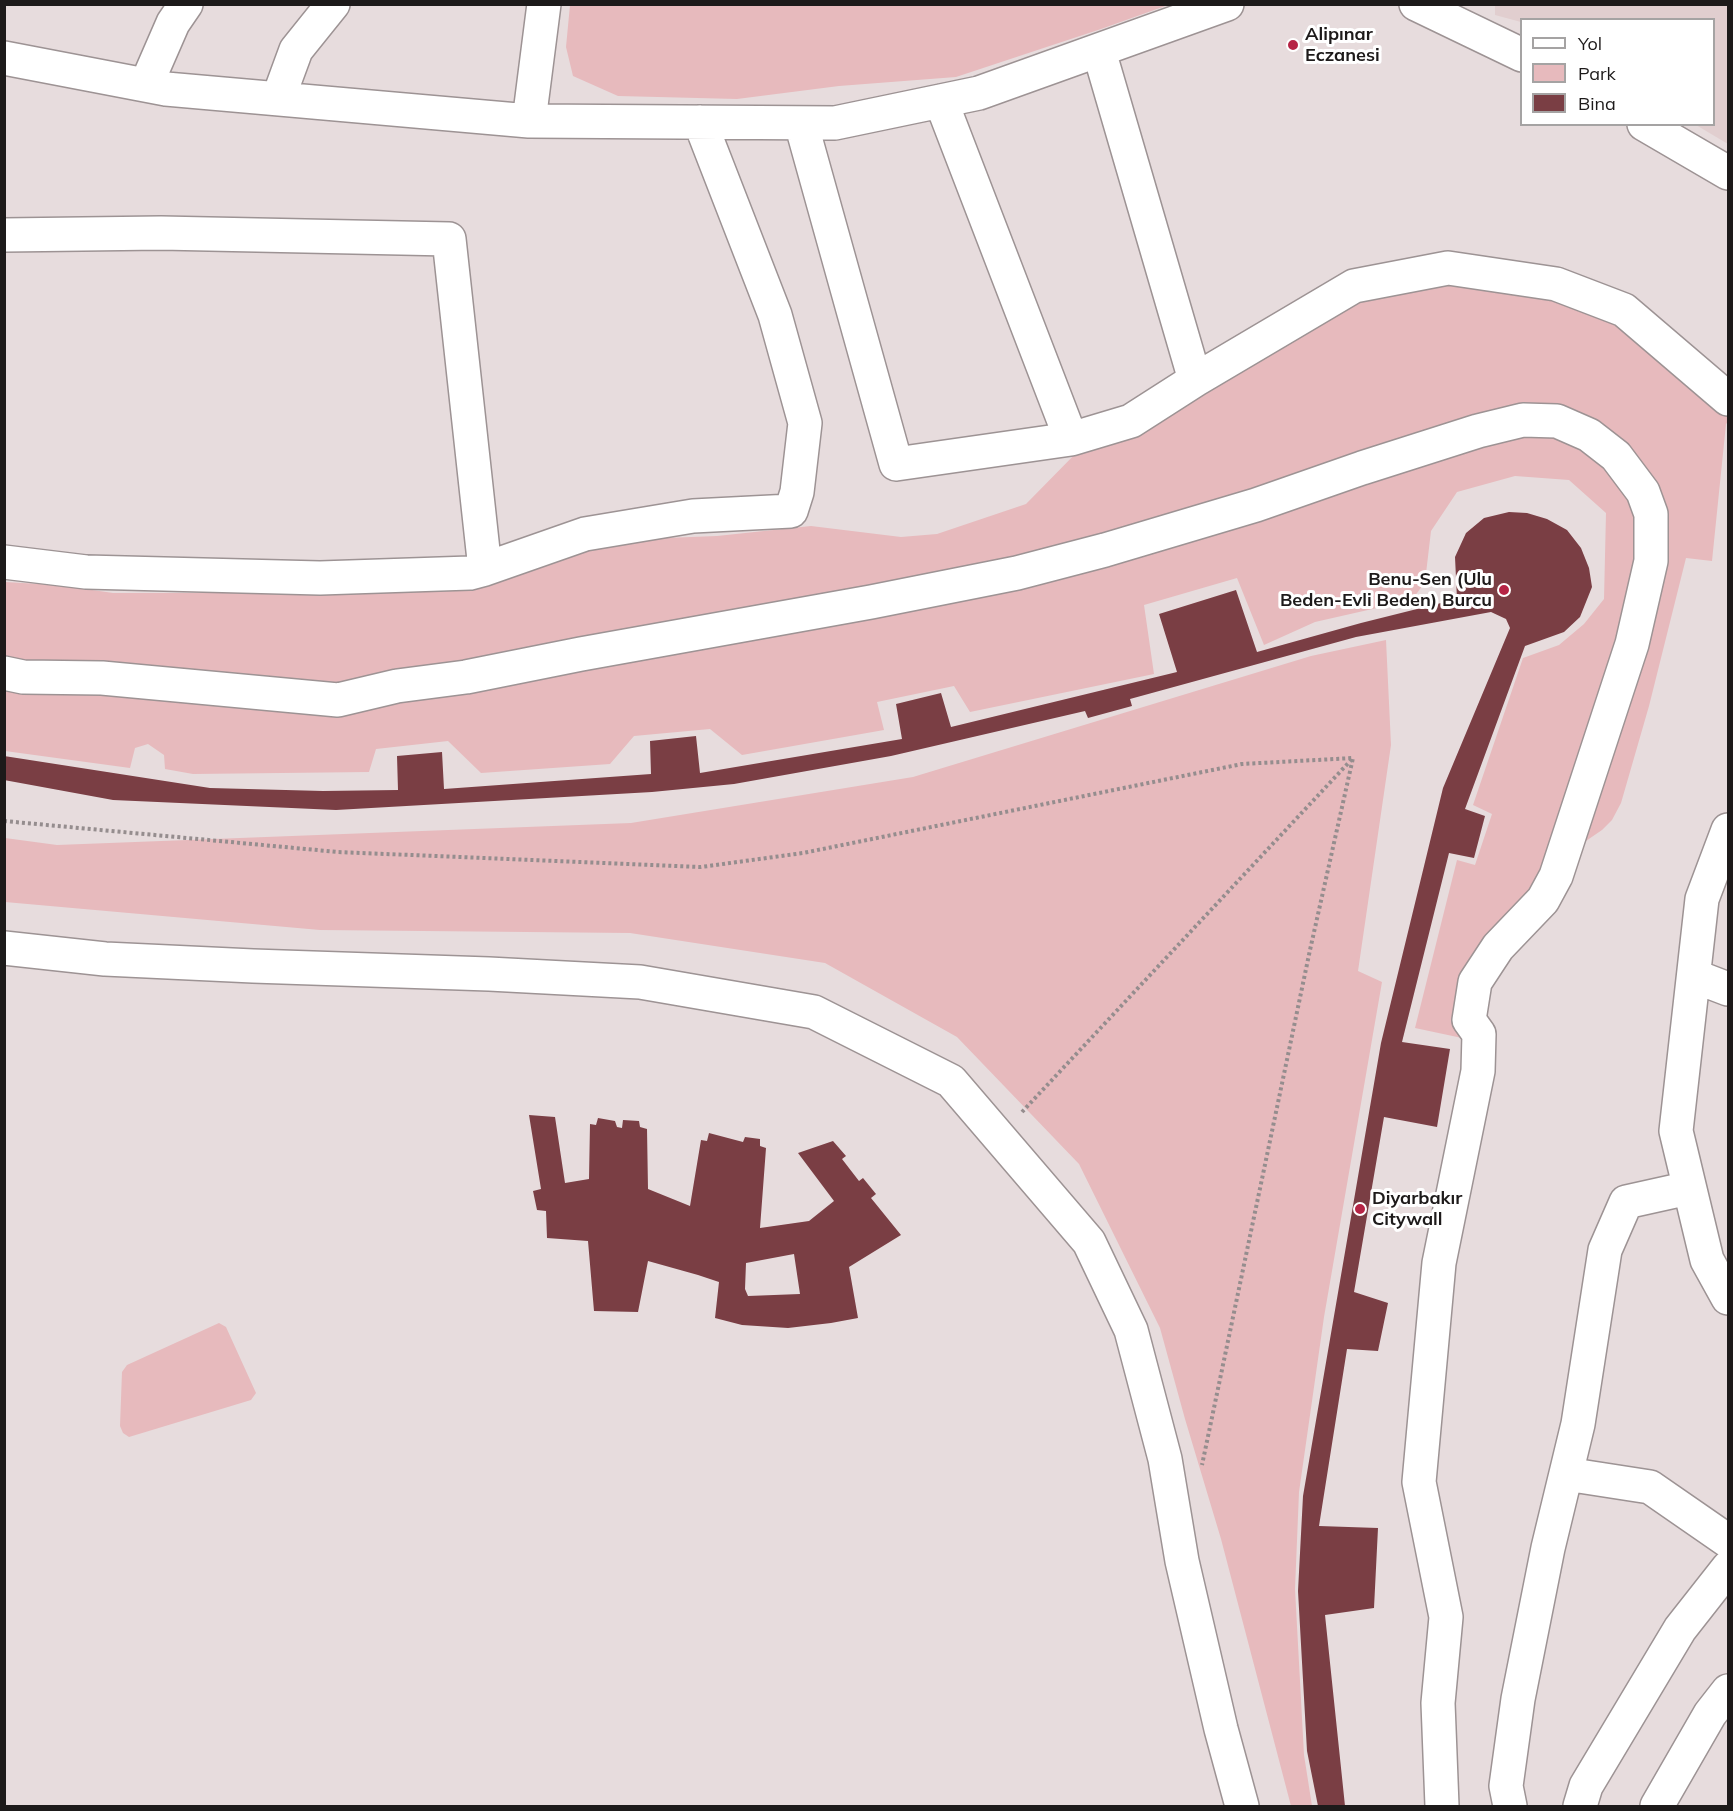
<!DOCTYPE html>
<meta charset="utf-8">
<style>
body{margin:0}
#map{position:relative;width:1733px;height:1811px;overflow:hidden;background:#e7dcdd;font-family:Mulish,sans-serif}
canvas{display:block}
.frame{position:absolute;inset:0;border:6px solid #1d1a1a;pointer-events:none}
.legend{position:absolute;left:1520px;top:18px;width:195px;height:108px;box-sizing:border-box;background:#fff;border:2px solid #a5a3a3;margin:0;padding:8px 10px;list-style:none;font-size:18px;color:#1d1a1a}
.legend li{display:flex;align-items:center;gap:12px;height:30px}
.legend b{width:30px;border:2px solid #a5a3a3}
</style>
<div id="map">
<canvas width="1733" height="1811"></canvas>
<div class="frame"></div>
<ul class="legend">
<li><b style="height:8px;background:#fff"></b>Yol</li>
<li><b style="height:16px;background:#e7babd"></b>Park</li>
<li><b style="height:16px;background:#7a3e44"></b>Bina</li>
</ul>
</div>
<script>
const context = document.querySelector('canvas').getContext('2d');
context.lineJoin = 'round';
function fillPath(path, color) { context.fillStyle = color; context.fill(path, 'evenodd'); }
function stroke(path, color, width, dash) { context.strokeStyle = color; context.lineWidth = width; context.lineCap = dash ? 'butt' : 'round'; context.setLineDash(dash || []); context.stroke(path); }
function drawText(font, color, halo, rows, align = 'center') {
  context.font = font + ' Mulish,sans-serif'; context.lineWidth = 6; context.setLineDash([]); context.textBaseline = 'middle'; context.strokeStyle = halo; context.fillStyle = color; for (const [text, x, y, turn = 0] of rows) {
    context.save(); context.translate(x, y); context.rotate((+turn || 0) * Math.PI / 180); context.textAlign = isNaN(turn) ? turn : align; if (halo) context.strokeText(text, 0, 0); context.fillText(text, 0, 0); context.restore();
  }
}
fillPath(new Path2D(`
 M1495,5H1728V144L1696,125L1714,124V20H1522L1521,22L1495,15Z`), '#e1cecf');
fillPath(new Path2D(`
 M570,5V4L1168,5L1101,29L956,77L839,86L737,99L618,96L573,76L566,47Z
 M1468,282L1563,295L1640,334L1728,409V422L1726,424L1712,561L1686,558L1649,706L1621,803L1612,820L1602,830L1583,843L1467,987L1462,1038L1415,1028L1457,860L1475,865L1492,814L1473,805L1523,658L1559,645L1584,624L1604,599L1606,513L1569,480L1515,476L1457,492L1431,531L1425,582L1412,600L1315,622L1264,645L1237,578L1144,605L1154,674L970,712L954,686L877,702L884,730L742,755L710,729L634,736L610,764L481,773L448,741L376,749L369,772L193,774L165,769L164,755L148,744L135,748L130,768L5,751V582L58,585L113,593H220L324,585L613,540L717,536L811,526L901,537L937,534L1026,504L1081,448L1155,426L1224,373L1338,310L1390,292Z
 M1386,640L1391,745L1358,971L1382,982L1324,1317L1299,1492L1295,1589L1304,1755L1312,1806H1291L1221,1539L1185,1419L1160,1328L1079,1164L957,1037L825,963L630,933L320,930L5,902V838L57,845L631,823L913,777L1311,656Z
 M219,1323L226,1327L256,1393L251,1400L129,1437L123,1433L120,1426L122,1372L127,1365Z`), '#e7babd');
fillPath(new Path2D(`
 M1509,512L1527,513L1547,519L1567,530L1581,548L1589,568L1592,587L1580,617L1564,632L1525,646L1465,809L1485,816L1474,858L1449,853L1402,1042L1450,1049L1437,1127L1384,1117L1354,1292L1388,1303L1378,1351L1347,1349L1319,1526L1378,1528L1374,1608L1325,1615L1345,1806H1318L1307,1751L1298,1591L1303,1496L1381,1043L1443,788L1510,628L1506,619L1491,612L1356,637L1130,699L1132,706L1088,718L1085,711L891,756L734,784L652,792L336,810L113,800L4,780V756L210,788L323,791L398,790L397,756L442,752L444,789L651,774L650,741L696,736L700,773L902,739L896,704L941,693L951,727L1177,672L1159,614L1236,590L1257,652L1361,623L1457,599L1455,557L1466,533L1484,518Z
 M529,1115L555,1117L565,1183L589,1179L590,1124L596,1125L598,1118L615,1121L617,1127L622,1128L623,1120L639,1121L640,1127L647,1129L648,1189L690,1206L701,1140L707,1141L709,1133L743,1142L745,1137L760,1139V1146L766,1148L760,1228L809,1221L834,1201L798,1153L833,1141L846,1156L842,1159L859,1181L863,1178L876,1194L871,1198L901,1235L849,1267L858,1318L831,1323L788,1328L742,1325L715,1318L719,1282L698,1275L648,1261L638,1312L594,1311L588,1241L547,1238L546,1211L537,1210L533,1191L541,1189ZM794,1254L800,1294L748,1296L745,1289L746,1263Z`), '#7a3e44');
const minor = new Path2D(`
 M1416,4L1522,55
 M1099,51L1195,380
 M4,58L166,89L529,121L835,123L979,93L1227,4
 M146,85L173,23L186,4
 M278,99L296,50L333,4
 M941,101L1071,439L1131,421L1195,380L1354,286L1448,268L1556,284L1624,310L1728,399
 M529,121L544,4
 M801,123L896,464L1071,439
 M1644,124L1728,173
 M4,235L161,233L449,239L485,569
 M4,562L86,572L320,578L470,573L485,569L585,534L693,516L791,511L797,492L805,423L775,315L700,122
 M4,673L23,677L102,678L338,700L397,686L466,677L581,654L871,602L1017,573L1105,550L1256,505L1362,468L1478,431L1523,420L1557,421L1589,435L1616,456L1643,492L1651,514V561L1632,644L1556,876L1543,900L1498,947L1475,982L1469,1020L1479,1034L1478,1071L1439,1263L1419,1482L1446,1617L1438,1703L1442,1806
 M1728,830L1702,899L1676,1131L1707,1260L1728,1298
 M4,948L105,959L253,966L489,974L640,982L814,1012L951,1081L1089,1242L1131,1330L1165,1459L1182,1561L1221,1729L1242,1806
 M1694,976L1728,989
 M1566,1474L1650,1487L1728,1541
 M1510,1806L1506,1786L1518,1699L1548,1548L1578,1424L1605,1250L1626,1202L1689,1188
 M1580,1806L1586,1786L1680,1629L1728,1568
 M1657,1806L1710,1714L1728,1691`);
stroke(minor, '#9d9394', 36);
stroke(new Path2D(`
 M4,821L338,852L701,867L803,853L1242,764L1353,758L1310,950L1202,1465
 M1022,1112L1353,758`), '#958d8e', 4, [3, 3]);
stroke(minor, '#fff', 33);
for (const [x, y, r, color] of [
 [1293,45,6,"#b62445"],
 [1504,590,6,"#b62445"],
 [1360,1209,6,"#b62445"]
]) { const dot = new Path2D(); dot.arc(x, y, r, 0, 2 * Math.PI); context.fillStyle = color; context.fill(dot); stroke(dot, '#fff', 2); }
drawText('bold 18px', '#1d1a1a', '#fff', [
 ["Alipınar",1305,35],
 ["Eczanesi",1305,56],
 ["Benu-Sen (Ulu",1492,580,"right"],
 ["Beden-Evli Beden) Burcu",1492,601,"right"],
 ["Diyarbakır",1372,1199],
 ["Citywall",1372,1220]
], 'left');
</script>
